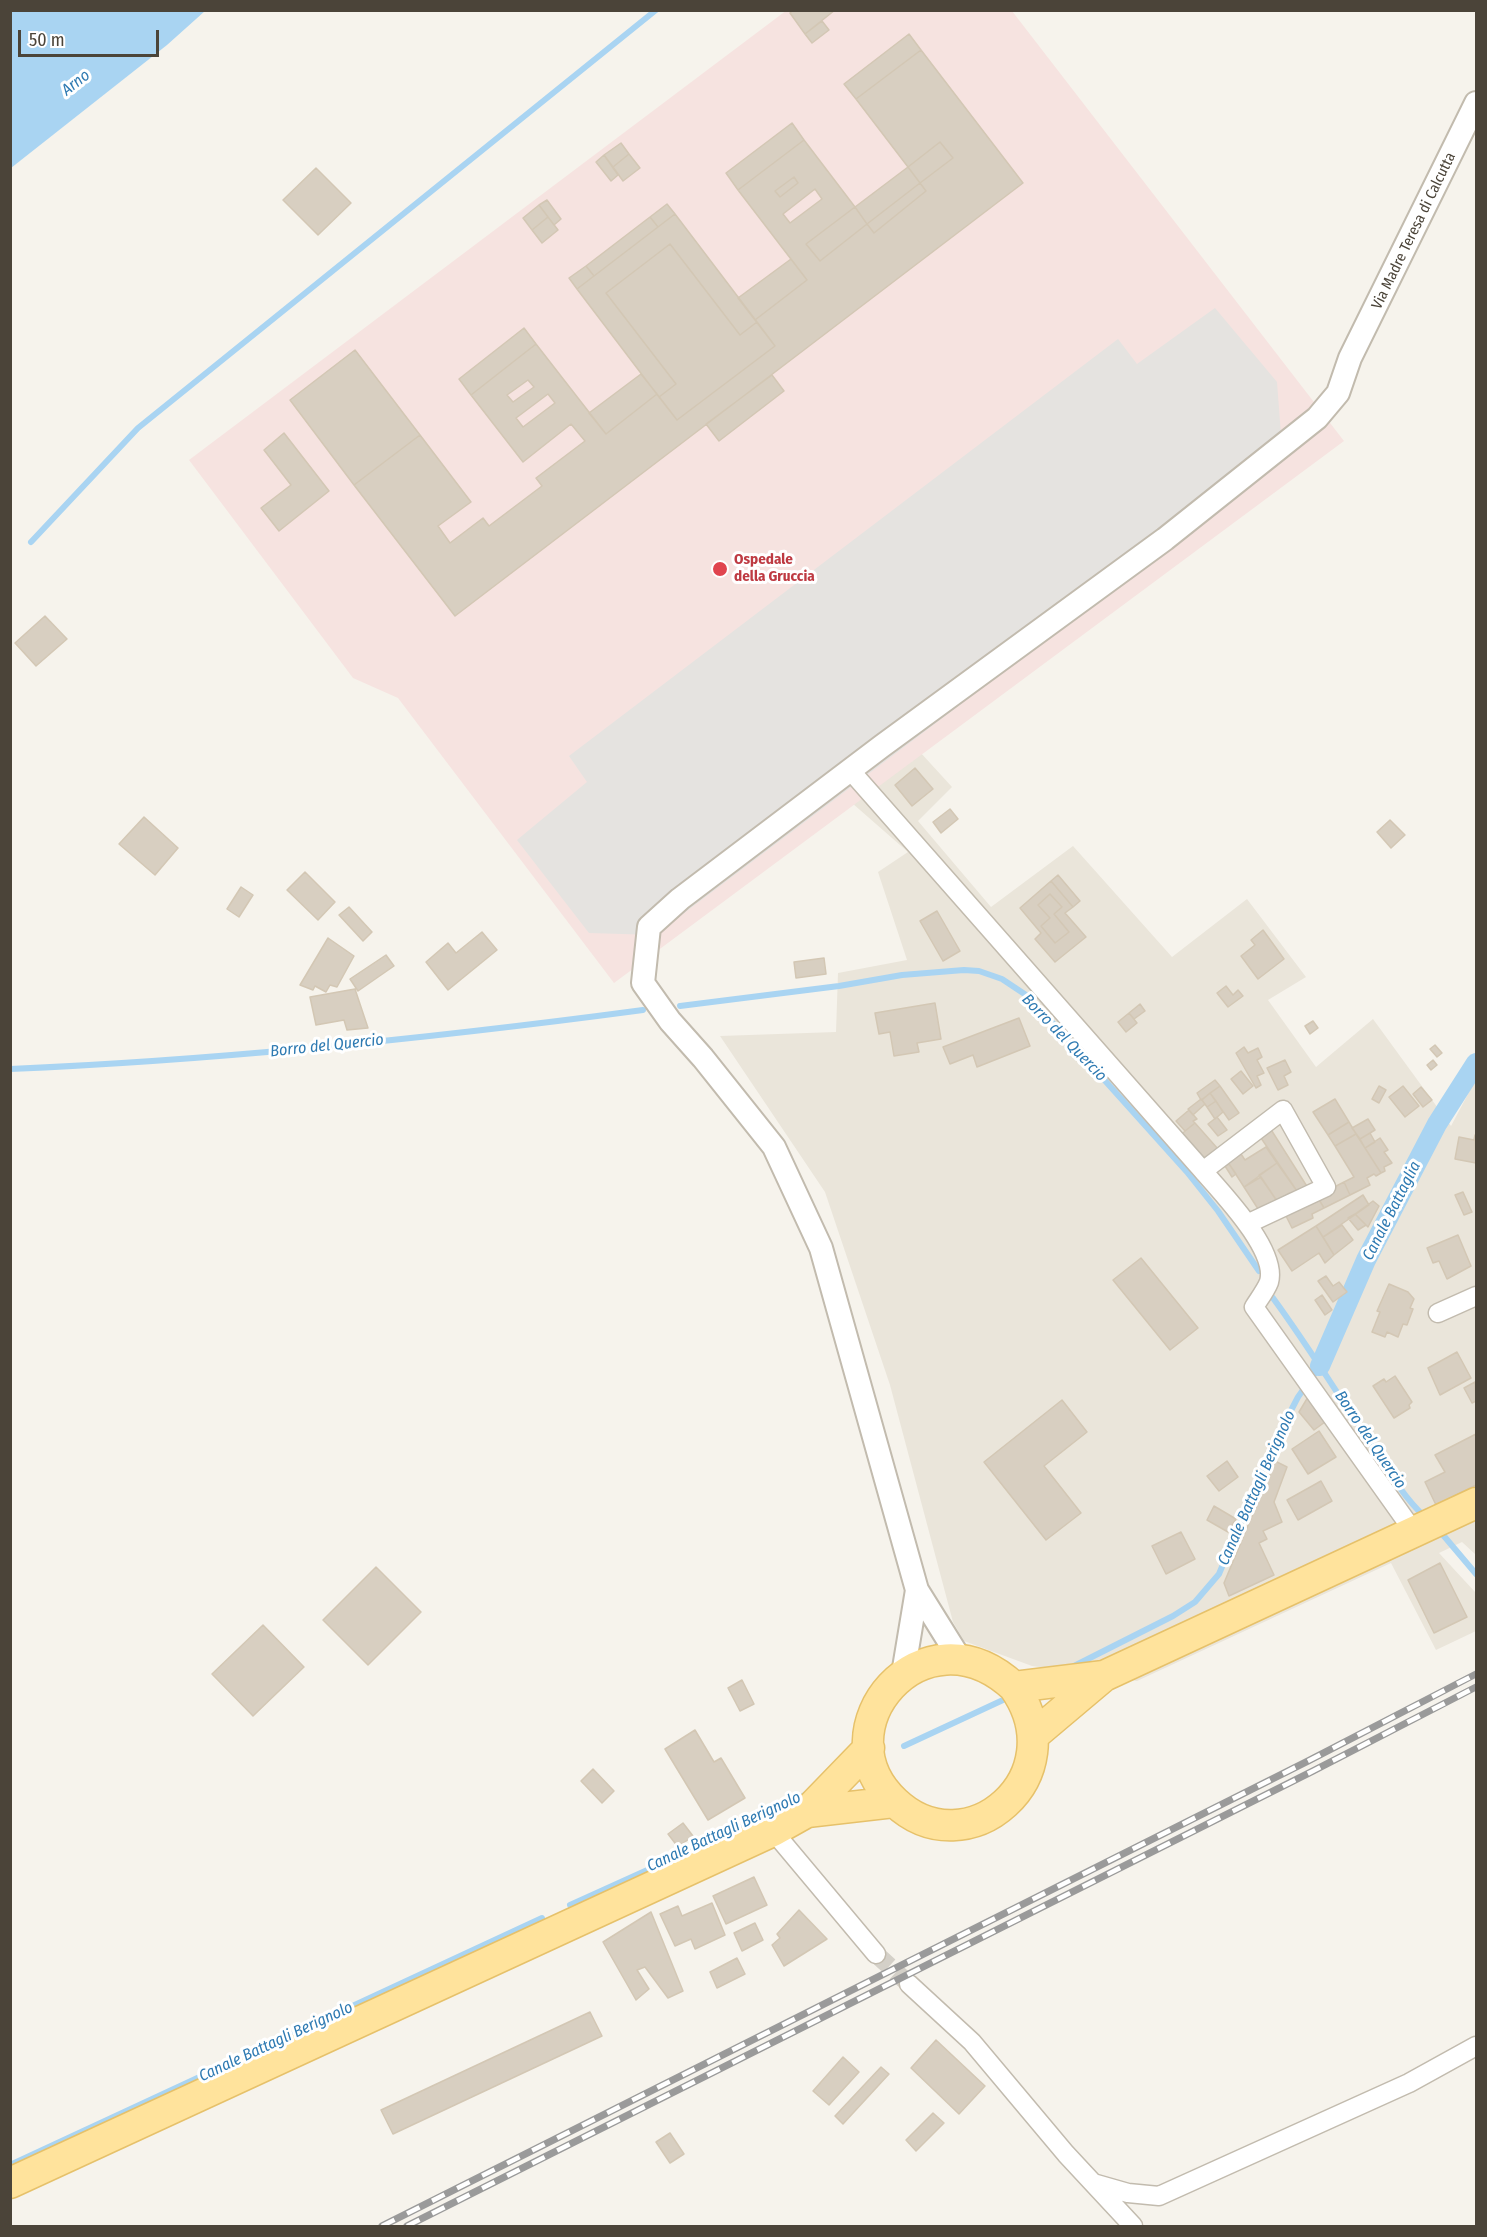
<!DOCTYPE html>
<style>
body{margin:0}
#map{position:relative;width:1487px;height:2237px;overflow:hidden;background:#f6f3ec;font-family:"Fira Sans Condensed",sans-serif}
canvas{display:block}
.frame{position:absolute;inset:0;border:12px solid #4b4439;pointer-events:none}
.scale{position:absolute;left:18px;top:30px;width:141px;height:27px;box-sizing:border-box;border:3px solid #4b4439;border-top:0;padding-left:8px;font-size:18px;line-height:21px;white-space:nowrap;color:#4b4439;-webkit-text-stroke:4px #fff;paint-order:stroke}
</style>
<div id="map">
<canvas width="1487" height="2237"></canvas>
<div class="frame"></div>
<div class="scale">50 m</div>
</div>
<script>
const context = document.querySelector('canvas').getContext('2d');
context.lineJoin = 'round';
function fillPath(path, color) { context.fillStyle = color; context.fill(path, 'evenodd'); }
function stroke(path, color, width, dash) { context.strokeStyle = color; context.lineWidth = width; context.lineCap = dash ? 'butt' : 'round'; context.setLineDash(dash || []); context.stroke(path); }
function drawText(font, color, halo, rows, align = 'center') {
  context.font = font + ' "Fira Sans Condensed",sans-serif'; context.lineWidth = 6; context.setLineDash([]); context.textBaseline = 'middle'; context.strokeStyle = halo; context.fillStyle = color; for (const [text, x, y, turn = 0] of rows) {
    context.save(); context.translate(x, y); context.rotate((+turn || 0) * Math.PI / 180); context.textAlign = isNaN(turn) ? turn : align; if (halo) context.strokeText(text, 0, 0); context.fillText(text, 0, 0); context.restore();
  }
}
fillPath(new Path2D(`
 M920,752L952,787L918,821L991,907L1073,846L1172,957L1247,899L1306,977L1268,1000L1316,1067L1373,1019L1451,1126L1476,1079V1555L1462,1542L1439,1553L1476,1593V1631L1436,1650L1391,1563L1137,1681L1032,1666L964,1641L953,1622L890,1385L825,1192L720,1036L836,1032L838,973L907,960L878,872L908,852L852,803Z`), '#eae5da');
fillPath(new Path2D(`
 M787,10L1012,11L1344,441L614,983L398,698L353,678L189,460Z`), '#f6e3e0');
fillPath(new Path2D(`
 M1215,308L1277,382L1283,461L655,935L589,933L517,840L587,782L569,756L1118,339L1137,364Z`), '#e5e3e0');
fillPath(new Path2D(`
 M11,10H205V11L167,45L11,168Z`), '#a9d4f2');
stroke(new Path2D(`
 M31,542L138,428L656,10
 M680,1006L839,986L902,975L964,970L979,971L1002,979L1026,995L1064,1035L1187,1172L1218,1211L1259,1271
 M10,1069C222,1060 433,1038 643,1010
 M1273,1298C1306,1343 1335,1390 1366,1436C1384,1464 1402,1496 1426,1518
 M1438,1529L1476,1574
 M1072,1667L1173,1616L1195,1602L1219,1574L1271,1449L1298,1397L1320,1366
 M904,1746L1003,1700
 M570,1905L749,1824L807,1794
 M10,2165L542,1918`), '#a9d4f2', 6);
stroke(new Path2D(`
 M1320,1366L1366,1260L1437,1124L1476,1063`), '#a9d4f2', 20);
const building = new Path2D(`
 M793,10H835L805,34L790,13Z
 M822,21L829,30L812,43L805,34Z
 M909,34L921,50L856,99L844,84Z
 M921,50L1023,183L455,616L354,485L420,435L471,502L438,526L450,543L483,518L489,526L542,486L536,478L585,441L571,424L523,462L471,395L536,344L606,434L657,394L677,420L775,346L755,320L807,280L738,190L804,140L855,207L806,244L820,261L867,224L874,233L926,191L920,183L953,158L940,142L908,167L856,99ZM794,177L798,183L780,197L775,191ZM815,189L822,199L790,223L783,214ZM528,380L534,387L513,402L507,395ZM548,394L555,403L523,427L516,418Z
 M792,123L804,140L738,190L726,173Z
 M940,142L953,158L920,183L908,167Z
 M621,143L629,154L613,167L604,155Z
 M629,154L640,168L623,181L613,167Z
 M604,155L618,175L611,181L596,162Z
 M908,167L920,183L867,224L855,207Z
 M316,168L351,203L318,235L283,200Z
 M794,177L798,183L780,197L775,191Z
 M920,183L926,191L874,233L867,224Z
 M547,200L561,219L554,225L539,205Z
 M667,204L675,214L658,227L650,217Z
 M539,205L548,217L532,230L523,218Z
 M855,207L867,224L820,261L806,244Z
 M675,214L757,322L740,335L670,244L606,293L676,384L659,397L577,289Z
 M548,217L558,230L542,243L532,230Z
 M650,217L658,227L594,276L586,266Z
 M670,244L740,335L757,322L775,346L677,420L659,397L676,384L606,293Z
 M791,259L807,280L755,320L738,298Z
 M586,266L594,276L577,289L569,278Z
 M524,328L536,344L471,395L459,379Z
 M355,350L420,435L354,485L290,400Z
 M641,374L657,394L606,434L589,413Z
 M772,375L784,391L719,441L706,424Z
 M284,433L329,491L279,531L261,508L291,485L264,450Z
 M45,616L67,639L36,666L15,643Z
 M915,768L933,789L912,806L895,785Z
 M950,809L958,819L941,833L933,822Z
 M144,817L178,848L155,875L119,844Z
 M1390,820L1405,835L1391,848L1377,832Z
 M305,872L335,902L318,920L287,890Z
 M1058,875L1080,901L1073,907L1051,881Z
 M1051,881L1073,907L1065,913L1086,937L1055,962L1035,939L1041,933L1020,908ZM1050,894L1062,907L1054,914L1069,932L1055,943L1041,926L1050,918L1038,905Z
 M241,887L253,895L239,917L227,909Z
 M1050,894L1062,907L1054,914L1069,932L1055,943L1041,926L1050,918L1038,905Z
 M349,907L372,932L363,941L339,915Z
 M937,911L960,951L943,961L920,921Z
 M1263,930L1284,959L1258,979L1241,956L1255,945L1251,940Z
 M482,932L497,950L448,990L426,962L448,943L456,953Z
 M328,938L354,956L337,987L330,985L326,992L315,986L313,990L300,985Z
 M386,955L394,966L358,991L350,979Z
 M824,958L826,974L796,978L794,962Z
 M1226,986L1233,995L1238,990L1243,996L1228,1007L1217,993Z
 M355,989L368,1028L347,1030L344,1020L316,1025L310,997Z
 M935,1003L941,1039L917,1043L919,1052L894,1056L890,1032L879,1034L875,1013Z
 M1140,1004L1145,1011L1134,1019L1129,1013Z
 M1129,1013L1137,1023L1126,1032L1118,1022Z
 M1019,1018L1030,1046L977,1067L973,1055L950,1064L943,1047Z
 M1313,1021L1318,1028L1310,1034L1305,1026Z
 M1435,1045L1442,1053L1437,1057L1430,1049Z
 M1244,1047L1248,1053L1258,1048L1262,1057L1257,1060L1264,1073L1257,1076L1261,1085L1256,1088L1236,1053Z
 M1285,1060L1291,1072L1284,1076L1288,1085L1278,1090L1267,1068Z
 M1433,1060L1437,1065L1431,1070L1427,1065Z
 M1241,1071L1253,1086L1243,1094L1231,1079Z
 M1215,1080L1220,1086L1201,1100L1197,1093Z
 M1220,1086L1239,1113L1229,1120L1210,1093Z
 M1379,1086L1386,1090L1379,1103L1372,1099Z
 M1403,1086L1419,1106L1405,1117L1389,1097Z
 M1421,1087L1432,1100L1423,1107L1413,1094Z
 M1210,1093L1216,1101L1207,1107L1202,1100Z
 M1201,1099L1205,1104L1193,1115L1188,1109Z
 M1335,1099L1349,1122L1328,1135L1313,1112Z
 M1216,1101L1223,1112L1215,1119L1207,1107Z
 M1189,1110L1197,1119L1193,1121L1195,1123L1185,1131L1176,1121Z
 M1217,1117L1227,1130L1218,1136L1208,1124Z
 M1368,1119L1375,1130L1360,1139L1352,1128Z
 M1349,1122L1356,1134L1335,1146L1328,1135Z
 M1195,1123L1218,1149L1202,1163L1179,1136Z
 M1270,1128L1308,1188L1299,1194L1259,1135Z
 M1370,1133L1375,1142L1365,1148L1360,1139Z
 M1356,1134L1381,1173L1376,1176L1374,1174L1367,1178L1370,1185L1350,1195L1344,1182L1354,1177L1335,1146Z
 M1475,1135L1476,1163L1455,1159L1459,1137L1474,1140Z
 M1380,1138L1388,1150L1384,1152L1392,1163L1384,1167L1385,1171L1381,1173L1365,1148Z
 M1266,1147L1277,1163L1244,1187L1226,1159L1239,1151L1245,1160Z
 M1277,1163L1299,1194L1293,1198L1289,1193L1277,1201L1259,1175Z
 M1229,1164L1236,1174L1232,1177L1225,1166Z
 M1261,1177L1277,1201L1260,1212L1244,1187Z
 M1344,1182L1350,1195L1324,1208L1317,1196Z
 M1463,1192L1472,1212L1464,1215L1455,1195Z
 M1363,1195L1369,1205L1323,1237L1316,1226Z
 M1317,1196L1324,1208L1312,1214L1313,1218L1292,1228L1284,1212Z
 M1373,1201L1379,1206L1368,1227L1355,1214Z
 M1355,1214L1366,1225L1358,1230L1348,1218Z
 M1342,1225L1353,1240L1334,1255L1323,1237Z
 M1316,1226L1334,1255L1325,1263L1319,1253L1292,1271L1278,1250Z
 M1458,1235L1471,1266L1447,1279L1439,1261L1433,1263L1427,1248Z
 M1141,1258L1198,1328L1170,1350L1113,1280Z
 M1326,1276L1333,1286L1339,1282L1347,1292L1333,1302L1318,1281Z
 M1389,1284L1408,1292L1414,1299L1410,1308L1413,1309L1407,1325L1403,1324L1398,1337L1387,1332L1385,1337L1372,1332L1380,1312L1377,1311Z
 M1322,1295L1332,1310L1325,1315L1315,1300Z
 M1457,1352L1471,1378L1440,1395L1428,1368Z
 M1395,1376L1412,1402L1409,1405L1410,1408L1394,1418L1373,1386L1384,1379L1386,1382Z
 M1475,1382L1476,1401L1472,1403L1464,1388Z
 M1308,1397L1325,1422L1314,1430L1299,1412Z
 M1062,1400L1087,1432L1044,1466L1081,1513L1046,1540L984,1462Z
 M1319,1431L1336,1457L1308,1474L1292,1449Z
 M1476,1434V1485L1436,1505L1425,1482L1445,1472L1435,1455Z
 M1227,1461L1238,1477L1219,1491L1207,1476Z
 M1275,1461L1287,1467L1274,1502L1282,1522L1263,1531L1267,1539L1259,1543L1274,1575L1229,1596L1224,1583Z
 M1321,1481L1332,1501L1298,1520L1287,1500Z
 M1214,1506L1236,1519L1228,1532L1207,1520Z
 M1181,1532L1195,1559L1166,1574L1152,1546Z
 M1440,1563L1467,1617L1434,1633L1408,1580Z
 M376,1567L421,1612L368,1665L323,1620Z
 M263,1625L304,1667L253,1716L212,1674Z
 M742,1680L754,1704L740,1711L728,1688Z
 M695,1730L714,1762L721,1758L745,1798L708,1820L665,1749Z
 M593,1769L614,1791L602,1803L581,1781Z
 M683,1823L693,1836L678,1847L668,1834Z
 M754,1877L767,1905L726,1924L713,1896Z
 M712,1903L725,1935L695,1949L691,1939L675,1946L660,1914L678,1906L682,1916Z
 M799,1910L827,1939L784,1966L772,1945L780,1938L777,1934Z
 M651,1912L683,1991L668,1998L645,1967L637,1970L649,1989L636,2000L603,1942Z
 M755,1923L763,1940L742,1951L734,1933Z
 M737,1958L745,1974L717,1988L710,1972Z
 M590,2012L602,2036L393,2134L381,2110Z
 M936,2040L985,2086L959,2114L911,2068Z
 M843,2057L859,2072L829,2105L813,2091Z
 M881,2067L889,2074L843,2124L835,2116Z
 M933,2113L944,2123L916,2151L906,2140Z
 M670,2133L684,2154L670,2163L656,2142Z`);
fillPath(building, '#d8cfc1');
stroke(building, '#d3c7b4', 1.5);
stroke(new Path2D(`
 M876,1954L909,1984`), '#d4d0c8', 18, [18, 9]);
const minor = new Path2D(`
 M850,770L1203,1171C1223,1194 1278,1251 1269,1282C1266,1290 1259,1299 1254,1307L1414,1532
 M1203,1171L1283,1110L1326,1187L1247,1224
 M1438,1313L1476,1296
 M773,1831L876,1954
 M909,1984L972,2042L1066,2154L1133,2226
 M1093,2183L1128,2193L1159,2196L1409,2083L1476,2046`);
const tertiary = new Path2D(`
 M960,1659L917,1590L821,1248L774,1147L703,1058L670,1021L643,983L649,927L680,899L882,746L1165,539L1317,418L1338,393L1350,358L1476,103
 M903,1674L917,1590`);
const primary = new Path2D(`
 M1014,1687C1077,1776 967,1870 895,1802C817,1730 923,1603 1014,1687L1104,1676
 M1034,1735L1104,1676L1476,1503
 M807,1812L894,1802
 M10,2183L773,1831L807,1812L869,1748`);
stroke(minor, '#c2bbae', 21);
stroke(tertiary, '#c2bbae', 26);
stroke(primary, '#e6c16a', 33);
stroke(minor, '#fff', 18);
stroke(tertiary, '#fff', 22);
stroke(primary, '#ffe39c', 30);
const rail = new Path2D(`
 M382,2226L1308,1761L1476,1674
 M407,2226L1313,1771L1476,1687`);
stroke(rail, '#9a9a9a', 7);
stroke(rail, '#fff', 4.5, [14]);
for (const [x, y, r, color] of [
 [720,569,8,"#e0444e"]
]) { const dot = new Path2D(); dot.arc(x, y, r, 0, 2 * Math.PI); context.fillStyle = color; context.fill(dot); stroke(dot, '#fff', 2); }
drawText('15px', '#4b4439', '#fff', [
 ["Via Madre Teresa di Calcutta",1414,231,-64]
]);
drawText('bold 15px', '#be3a42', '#fff', [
 ["Ospedale",734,560],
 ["della Gruccia",734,577]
], 'left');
drawText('italic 16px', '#2e7ab2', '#fff', [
 ["Arno",76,83,-38],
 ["Borro del Quercio",1064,1038,46],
 ["Borro del Quercio",327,1046,-6],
 ["Canale Battaglia",1392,1211,-63],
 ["Borro del Quercio",1370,1440,56],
 ["Canale Battagli Berignolo",1257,1488,-66],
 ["Canale Battagli Berignolo",724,1832,-25],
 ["Canale Battagli Berignolo",276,2042,-25]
]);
</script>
